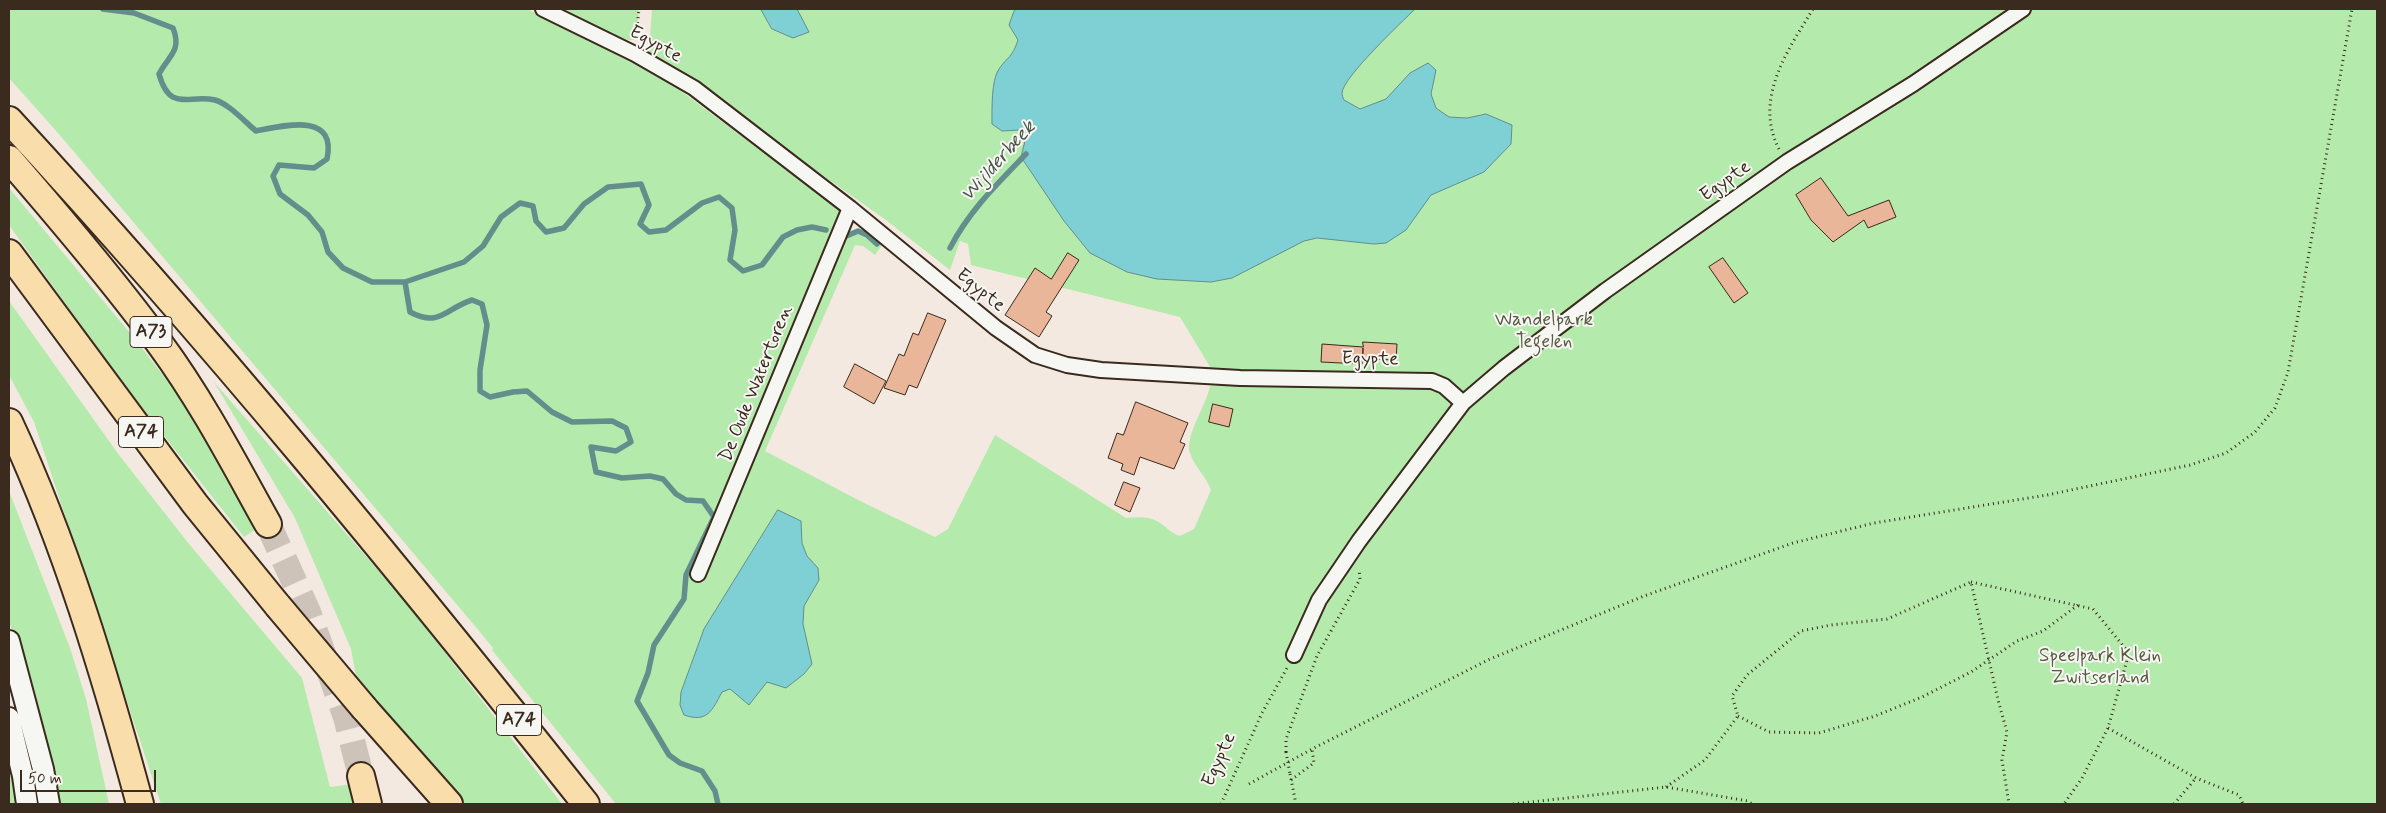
<!DOCTYPE html>
<style>
body{margin:0}
#map{position:relative;width:2386px;height:813px;overflow:hidden;background:#f3e9e0;font-family:Mynerve,sans-serif}
canvas{display:block}
.frame{position:absolute;inset:0;border:10px solid #3b2a1e;pointer-events:none}
.scale{position:absolute;left:20px;top:770px;width:136px;height:22px;box-sizing:border-box;border:2px solid #3b2a1e;border-top:0;padding-left:6px;font-size:15px;line-height:18px;white-space:nowrap;color:#3b2a1e;-webkit-text-stroke:4px #f6f6f2;paint-order:stroke}
</style>
<div id="map">
<canvas width="2386" height="813"></canvas>
<div class="frame"></div>
<div class="scale">50 m</div>
</div>
<script>
const context = document.querySelector('canvas').getContext('2d');
context.lineJoin = 'round';
function fillPath(path, color) { context.fillStyle = color; context.fill(path, 'evenodd'); }
function stroke(path, color, width, dash) { context.strokeStyle = color; context.lineWidth = width; context.lineCap = dash ? 'butt' : 'round'; context.setLineDash(dash || []); context.stroke(path); }
function drawText(font, color, halo, rows, align = 'center') {
  context.font = font + ' Mynerve,sans-serif'; context.lineWidth = 4; context.setLineDash([]); context.textBaseline = 'middle'; context.strokeStyle = halo; context.fillStyle = color; for (const [text, x, y, turn = 0] of rows) {
    context.save(); context.translate(x, y); context.rotate((+turn || 0) * Math.PI / 180); context.textAlign = isNaN(turn) ? turn : align; if (halo) context.strokeText(text, 0, 0); context.fillText(text, 0, 0); context.restore();
  }
}
fillPath(new Path2D(`
 M9,9H527L610,49L669,82L852,219L849,231C864,227 871,235 883,244L875,255L863,246L855,245L765,451L862,502L935,537L948,529L995,435L1126,518C1136,517 1148,516 1157,521C1166,526 1170,533 1180,536L1194,529L1211,490C1206,476 1195,468 1190,453C1184,437 1207,404 1210,386L1221,385L1180,317L971,265L968,244L960,241L950,270L886,220L649,53L652,9H2377V804H616L492,650L493,648L480,632L58,133L9,78Z
 M559,9H639L636,36L634,40H627Z
 M9,188L135,339L185,404L259,527L244,537L124,385L9,225Z
 M9,301L119,455L189,544L302,678L330,787L353,784L356,804H161L34,422L9,375Z
 M214,382L404,600L562,804H465L358,686L351,649L295,518Z
 M9,491L70,648L86,699L109,804H49L15,640L9,621Z
 M9,739L20,804H9Z`), '#b4eaac');
const water = new Path2D(`
 M761,9H797L809,32L793,38L772,29Z
 M1017,9H1415C1402,22 1343,77 1342,93C1342,95 1343,98 1344,100L1360,109L1386,99L1410,73L1428,63L1436,70L1431,94L1436,108L1449,117L1467,118L1486,114L1512,125L1511,144L1484,172L1431,195L1406,230L1386,243L1374,244L1317,238L1304,241L1232,278L1211,282L1157,279L1127,272L1090,253L1064,221L1021,157L1025,141L1019,130L1002,131L992,124C992,111 991,80 999,69C1008,56 1012,58 1018,40L1009,25L1014,11Z
 M778,510L801,521L802,543L807,556L818,568L819,580L804,606L803,624L812,664L804,674L786,688L767,682L749,705L730,689L722,692C712,711 707,723 684,715L680,705L681,692L704,629Z`);
fillPath(water, '#7fd0d5');
stroke(water, '#648e8c', 1);
stroke(new Path2D(`
 M103,9L134,13L173,28C182,51 169,55 159,74C170,113 188,94 215,100C229,104 245,122 256,131C283,126 337,111 327,159L314,168L279,165L273,176L280,194L308,215L322,232L328,252L343,268L372,282H405L464,262L483,246L501,217L520,203L533,206L536,221L546,232L564,228L584,204L608,187L641,184L649,205L640,224L649,232L666,230L702,203L719,197L732,208L735,230L730,260L743,271L762,265L783,237L797,230L812,227L826,230
 M844,237L858,231L867,235L877,244
 M950,248C969,211 997,184 1026,154
 M405,282L410,312C440,328 446,308 472,300L482,304L487,325L480,370V391L490,397L513,392L527,391L552,412L572,422L612,421L626,428L631,442L616,451L591,447L596,472L622,478L650,476L663,479L676,494L686,500L703,501L714,517L686,575L684,599L654,645L648,673L637,701L669,755L680,763L702,771L715,791L718,804`), '#648e8c', 5.5);
const building = new Path2D(`
 M1821,178L1848,216L1889,200L1896,217L1868,228L1864,220L1833,242L1811,220L1796,195Z
 M1068,253L1079,260L1046,312L1052,316L1039,337L1005,315L1035,268L1051,279Z
 M1723,258L1748,293L1734,303L1709,267Z
 M928,313L946,320L917,388L909,385L905,395L884,388L899,354L904,356L913,333L918,335Z
 M1363,342L1397,344L1396,360L1363,359V348L1362,364L1321,362L1322,344L1363,347Z
 M855,364L886,381L874,404L844,387Z
 M1136,402L1188,423L1180,442L1185,444L1174,469L1140,457L1134,475L1121,470L1123,464L1108,458L1117,433L1123,435Z
 M1213,404L1233,409L1229,427L1209,422Z
 M1124,482L1140,488L1130,512L1115,505Z`);
fillPath(building, '#e9b69a');
stroke(building, '#3b2a1e', 1);
stroke(new Path2D(`
 M268,524L308,612L346,717L361,776`), '#cec3b9', 26, [26, 13]);
const street = new Path2D(`
 M543,9L635,54L694,88L850,208L996,328L1035,355L1067,365L1101,370L1240,378L1432,381L1444,386L1463,403
 M698,574L850,208
 M1294,655L1319,600L1359,541L1463,403L1504,368L1605,291L1787,162L1913,84L2023,9`);
const secondary = new Path2D(`
 M9,641L43,769L49,804
 M9,718L23,776L27,804`);
const highway = new Path2D(`
 M9,120C211,339 401,571 586,804
 M9,159C61,219 113,280 160,344C202,401 234,463 268,524
 M9,253L195,504L278,606
 M9,422C66,544 105,675 140,804
 M364,708L449,804
 M361,776L368,804`);
stroke(street, '#3b2a1e', 18);
stroke(secondary, '#3b2a1e', 24);
stroke(highway, '#3b2a1e', 30);
stroke(new Path2D(`
 M636,38L639,9
 M1779,149C1753,99 1788,50 1813,9
 M1971,582L2093,609L2129,653L2108,728L2082,778L2064,804
 M1738,716L1769,732L1819,733L1875,716L1922,697L1971,672L2017,641L2043,631L2078,605
 M2108,728L2196,778L2239,795L2243,804
 M1286,752V739L1317,656L1360,579L1359,569
 M1290,774L1296,804
 M1291,780L1314,763L1312,749
 M1249,784L1312,749L1490,659L1644,596L1793,543L1874,523L2047,495L2190,465L2226,453L2255,432L2275,408L2288,372L2352,9
 M1666,787L1705,760L1738,716L1732,696L1747,675L1801,631L1831,625L1887,619L1971,582L1998,700L2007,732L2002,760L2009,804
 M1221,804L1262,713L1287,668
 M1513,804L1666,787L1748,801L1752,804
 M2174,804L2196,778`), '#3b2a1e', 3, [1, 4]);
stroke(street, '#f6f6f2', 14);
stroke(secondary, '#f6f6f2', 20);
stroke(highway, '#f9deab', 26);
const highwayBridge = new Path2D(`
 M278,606L364,708`);
stroke(highwayBridge, '#3b2a1e', 30, []);
stroke(new Path2D(`
 M1286,752L1290,774`), '#3b2a1e', 3, [1, 4]);
stroke(highwayBridge, '#f9deab', 26);
for (const [x, y, w] of [
 [151,332,42],
 [141,432,45],
 [519,720,45]
]) { const box = new Path2D(); box.roundRect(x - w / 2, y - 15.5, w, 31, 4); context.fillStyle = '#f6f6f2'; context.fill(box); stroke(box, '#3b2a1e', 1); }
drawText('bold 18px', '#3b2a1e', null, [
 ["A73",151,332],
 ["A74",141,432],
 ["A74",519,720]
]);
drawText('19px', '#3b2a1e', '#f6f6f2', [
 ["Egypte",655,45,29],
 ["Egypte",1726,182,-35],
 ["Egypte",980,291,39],
 ["Egypte",1370,360,1],
 ["De Oude Watertoren",757,384,-68],
 ["Egypte",1220,760,-66]
]);
drawText('19px', '#595a42', '#f6f6f2', [
 ["Wandelpark",1544,321],
 ["Tegelen",1544,343],
 ["Speelpark Klein",2100,657],
 ["Zwitserland",2100,679]
]);
drawText('italic 20px', '#4c544c', '#f6f6f2', [
 ["Wijlderbeek",999,162,-48]
]);
</script>
